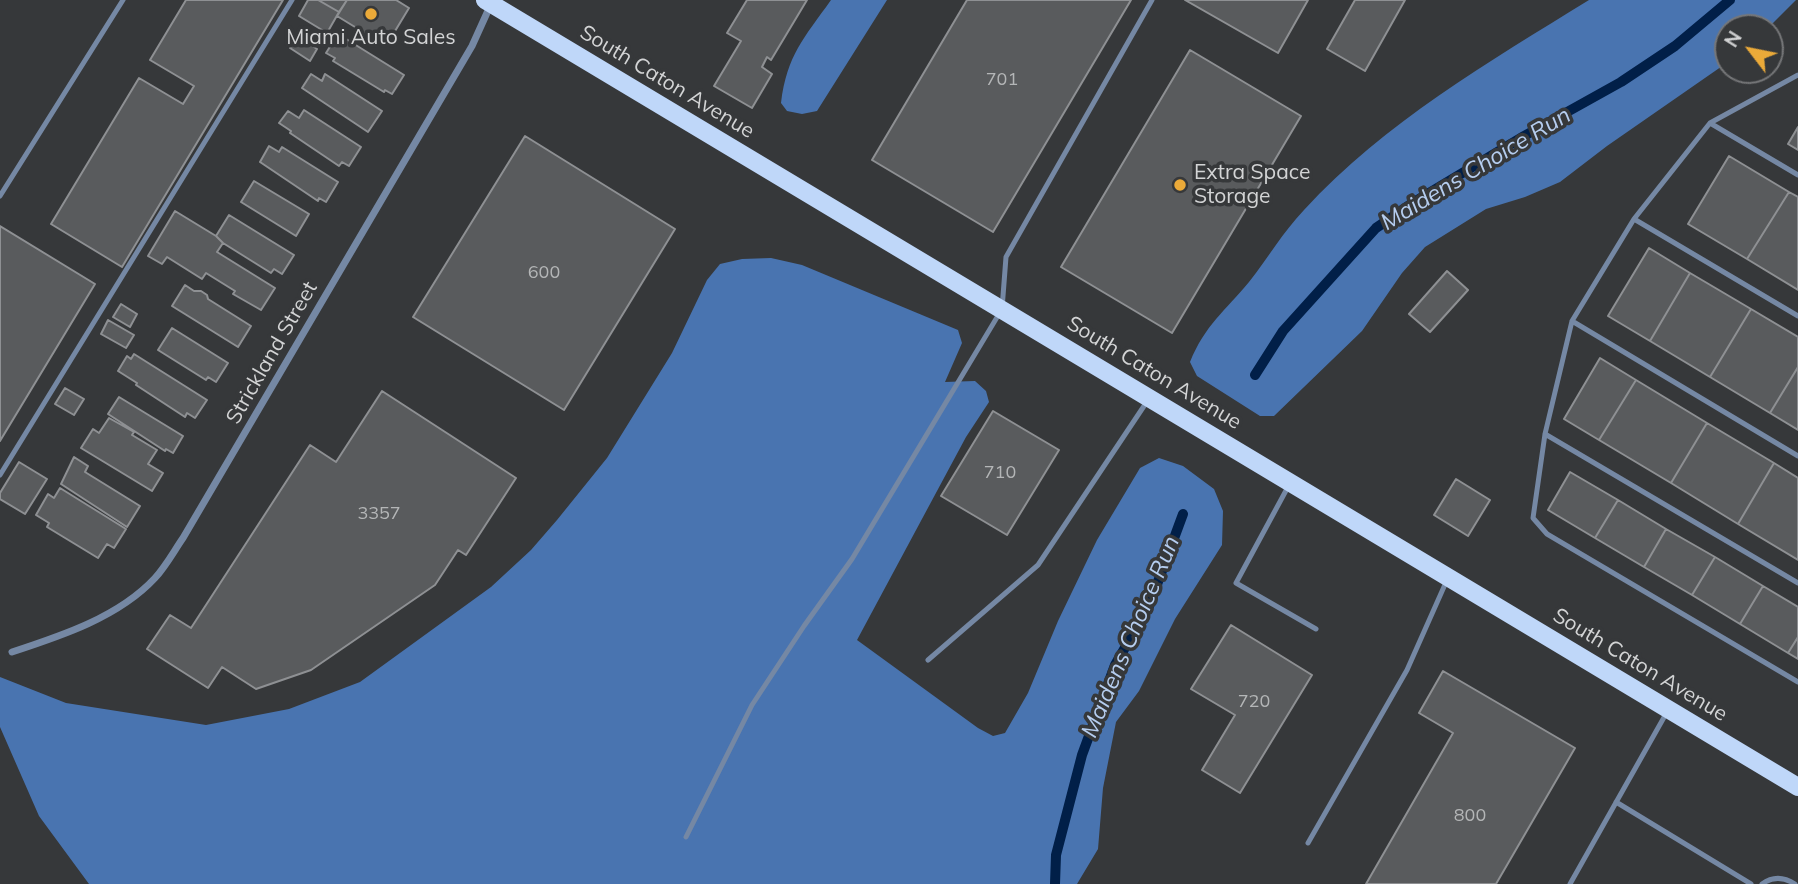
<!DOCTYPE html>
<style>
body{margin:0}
#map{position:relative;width:1798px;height:884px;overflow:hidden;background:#36383a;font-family:Mulish,sans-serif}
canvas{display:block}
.north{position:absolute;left:1714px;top:14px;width:70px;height:70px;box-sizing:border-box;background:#36383a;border:2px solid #757678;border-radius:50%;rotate:302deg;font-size:19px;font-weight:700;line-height:28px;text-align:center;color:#d3d4d5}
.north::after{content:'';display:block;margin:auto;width:24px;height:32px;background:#ebaa39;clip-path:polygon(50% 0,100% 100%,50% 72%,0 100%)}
</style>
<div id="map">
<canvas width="1798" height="884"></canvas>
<div class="north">N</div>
</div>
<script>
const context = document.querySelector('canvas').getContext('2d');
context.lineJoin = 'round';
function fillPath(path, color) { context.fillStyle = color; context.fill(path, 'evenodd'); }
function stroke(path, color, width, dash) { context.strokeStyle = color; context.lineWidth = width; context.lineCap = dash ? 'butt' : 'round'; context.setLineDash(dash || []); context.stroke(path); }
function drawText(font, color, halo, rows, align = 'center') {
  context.font = font + ' Mulish,sans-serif'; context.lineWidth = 7; context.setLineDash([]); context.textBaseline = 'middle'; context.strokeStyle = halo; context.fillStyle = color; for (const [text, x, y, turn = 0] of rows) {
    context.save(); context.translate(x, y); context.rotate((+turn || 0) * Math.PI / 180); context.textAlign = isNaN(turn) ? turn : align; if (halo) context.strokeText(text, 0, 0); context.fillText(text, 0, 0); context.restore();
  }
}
fillPath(new Path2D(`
 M831,0H887L817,111L802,114L787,111L781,103C787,55 804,38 831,0Z
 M1589,0H1796L1768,28H1728V62L1607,146L1560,182L1525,197L1486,209L1425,247L1402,273L1362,331L1274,416H1260L1197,376L1190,362C1205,325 1225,311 1249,282C1268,258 1283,232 1304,210C1385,122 1489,62 1589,0Z
 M771,258L802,265L958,330L962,343L945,382L975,381L986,391L989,402L966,437L857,640L978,728L993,736L1005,733L1028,693L1058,621L1097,540L1140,468L1159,458L1183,466L1214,489L1223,511L1222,545L1175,619L1139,691L1116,722L1103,788L1098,849L1077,884H89L39,816L0,727V677L66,703L206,725L289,709L360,682L491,587L531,550L557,520L607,458L672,353L707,280L720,264L742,259Z`), '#4974b0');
stroke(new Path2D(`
 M1255,375L1283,331L1376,228L1414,202L1524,136L1621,82L1675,46L1730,0
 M1055,884L1056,855L1082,755L1115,665L1149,606L1183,514`), '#011f48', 10);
const building = new Path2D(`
 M186,0H283L122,267L51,224L139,78L183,104L194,86L150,60Z
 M308,0H318L339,12L327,33L299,16Z
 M318,0H347L339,12Z
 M347,0H396L409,8L386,46L337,16Z
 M747,0H807L771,60L767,57L762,67L772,74L752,108L714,86L741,41L727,33Z
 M967,0H1131L993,232L872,160Z
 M1185,0H1308L1278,53Z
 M1355,0H1405L1365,71L1327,49Z
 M338,34L404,75L392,94L385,90L384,92L333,61L335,58L326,53Z
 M297,36L317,49L310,61L290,48Z
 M1190,50L1301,116L1172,333L1061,267Z
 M311,74L322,81L325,74L382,111L368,132L302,88Z
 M304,110L361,147L349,166L342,162L339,166L290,133L291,131L279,123L288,111L299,118Z
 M1798,127V150L1788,144Z
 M525,136L675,229L564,410L413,317Z
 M269,146L279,152L282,147L338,182L326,202L319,198L318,201L260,162Z
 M1729,156L1789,192L1747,259L1688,224Z
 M254,181L309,214L296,236L241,202Z
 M1789,192L1798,197V290L1747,259Z
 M175,211L216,236L223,243L217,252L275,288L261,310L233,294L235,291L206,273L202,279L167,257L162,264L148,256Z
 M229,215L294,255L282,274L274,269L271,273L223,243L216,236Z
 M0,226L95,284L0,441Z
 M1649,248L1690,273L1650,341L1608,316Z
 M1447,271L1468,290L1430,332L1409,314Z
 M1690,273L1751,309L1710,377L1650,341Z
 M185,285L194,291H201L207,295L208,299L251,326L238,347L172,306Z
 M121,304L137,314L130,327L113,317Z
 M1751,309L1798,337V367L1770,413L1710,377Z
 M108,320L134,335L126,348L101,334Z
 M172,328L228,363L216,382L208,377L206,380L158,350Z
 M134,354L207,400L195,418L187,413L185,417L136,385L137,383L118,371L127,356L131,359Z
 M1600,358L1636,380L1599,440L1564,419Z
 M1798,367V430L1770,413Z
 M1636,380L1707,423L1671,483L1599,440Z
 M65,388L84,399L74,415L55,404Z
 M382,391L516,478L466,555L458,550L435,585L311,670L256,689L222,667L208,688L147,649L170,615L191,628L310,445L336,462Z
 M119,397L183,436L173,453L166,449L165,451L108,414Z
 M993,411L1059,450L1007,535L941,496Z
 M109,418L134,432L132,435L157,450L148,464L163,473L152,491L81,448L93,429L99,433Z
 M1707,423L1774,463L1738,524L1671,483Z
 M74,457L88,466L85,472L140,506L127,527L61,484Z
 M19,462L47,479L25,514L0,499V493Z
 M1774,463L1798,478V560L1738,524Z
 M1570,472L1618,500L1595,538L1548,510Z
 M1456,479L1490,500L1468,536L1434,515Z
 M60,488L126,529L114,548L107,544L98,558L47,527L49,523L36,515L48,494L54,498Z
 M1618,500L1666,529L1644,567L1595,538Z
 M1666,529L1715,557L1692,595L1644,567Z
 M1715,557L1763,586L1740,624L1692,595Z
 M1763,586L1798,607V637L1788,653L1740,624Z
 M1231,625L1312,675L1240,793L1202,770L1235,715L1191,689Z
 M1798,637V659L1788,653Z
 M1443,671L1575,748L1496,884H1366L1453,733L1419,713Z`);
fillPath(building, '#595b5d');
stroke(building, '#8e9093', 2);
stroke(new Path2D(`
 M1798,75L1710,123L1634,219L1572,321L1545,434L1533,518L1547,534L1798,682
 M1710,123L1798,175
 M0,196L123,0
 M1634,219L1798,316
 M1572,321L1798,456
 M1545,434L1798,583
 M0,475L292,0
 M1289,485L1236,583L1316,629
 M928,660L1038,565L1148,400
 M1616,802L1751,884
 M686,837L752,705L804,626L852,559L1002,309L1006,257L1152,0
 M1308,843L1407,670L1447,580
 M1570,884L1667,712
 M1762,884C1773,876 1784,877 1795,884`), '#7588a4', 5);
stroke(new Path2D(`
 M12,652C61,636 119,617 155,578C166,566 174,551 183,538L472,46L491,4`), '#7588a4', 7);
stroke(new Path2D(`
 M485,0L1798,787`), '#bfd7f9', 18);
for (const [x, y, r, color] of [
 [371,14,7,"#ebaa39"],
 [1180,185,7,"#ebaa39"]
]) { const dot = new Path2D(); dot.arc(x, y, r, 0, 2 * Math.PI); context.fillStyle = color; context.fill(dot); stroke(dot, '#36383a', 2.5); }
drawText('18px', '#b4b6b7', null, [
 ["701",1002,80],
 ["600",544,273],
 ["710",1000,473],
 ["3357",379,514],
 ["720",1254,702],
 ["800",1470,816]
]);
drawText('21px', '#d3d4d5', '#36383a', [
 ["Miami Auto Sales",371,38],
 ["Extra Space",1194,173,"left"],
 ["Storage",1194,197,"left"]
]);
drawText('21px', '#d3d4d5', '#36383a', [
 ["South Caton Avenue",667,82,31],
 ["Strickland Street",272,353,-60],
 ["South Caton Avenue",1154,373,31],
 ["South Caton Avenue",1640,665,31]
]);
drawText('italic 23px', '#b5cdef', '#36383a', [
 ["Maidens Choice Run",1476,169,-31],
 ["Maidens Choice Run",1131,637,-67]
]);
</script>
